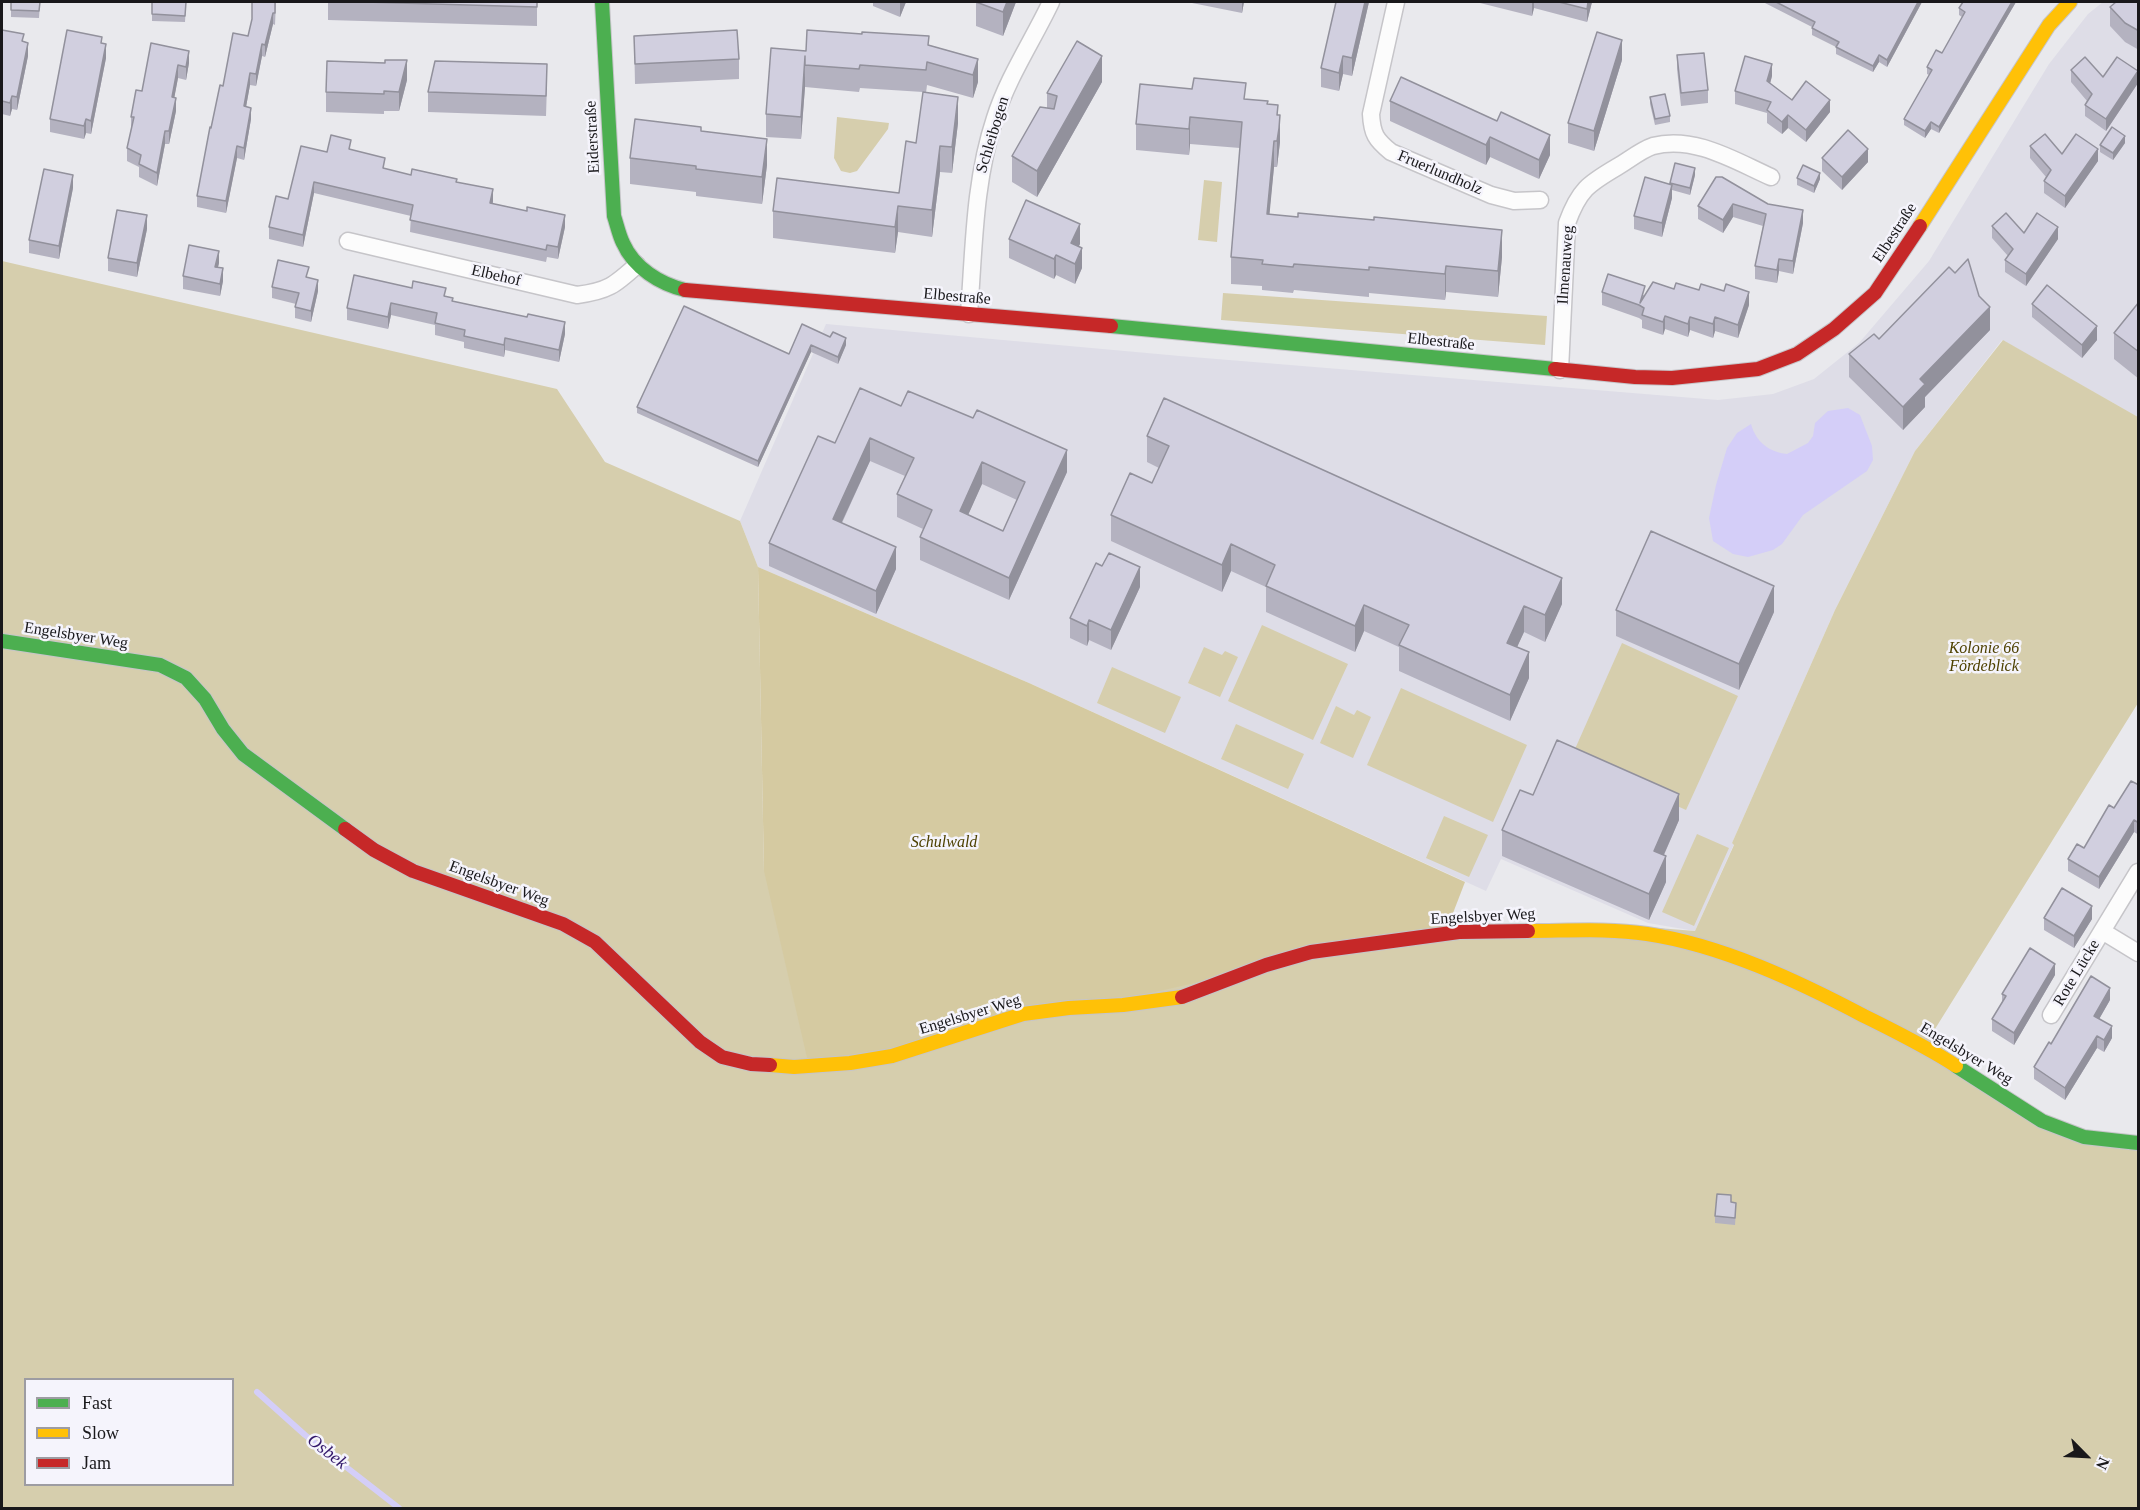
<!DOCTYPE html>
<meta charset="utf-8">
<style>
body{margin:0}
#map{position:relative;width:2140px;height:1510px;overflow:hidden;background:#e9e9ed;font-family:Georgia,serif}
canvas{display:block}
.frame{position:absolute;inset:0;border:3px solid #19181b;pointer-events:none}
.legend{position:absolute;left:24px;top:1378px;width:210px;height:108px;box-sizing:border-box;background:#f5f4fc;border:2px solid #9d9ca2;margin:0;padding:8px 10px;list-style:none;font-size:18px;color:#19181b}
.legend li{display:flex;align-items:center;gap:12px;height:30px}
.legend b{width:30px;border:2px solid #9d9ca2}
.north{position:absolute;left:2056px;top:1426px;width:60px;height:60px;-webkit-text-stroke:4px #f5f4fc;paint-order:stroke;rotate:114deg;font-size:16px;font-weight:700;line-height:24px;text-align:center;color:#19181b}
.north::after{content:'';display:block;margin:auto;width:21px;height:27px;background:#19181b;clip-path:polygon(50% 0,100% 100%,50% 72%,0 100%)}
</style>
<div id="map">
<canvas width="2140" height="1510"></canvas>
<div class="frame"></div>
<ul class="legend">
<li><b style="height:8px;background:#4caf50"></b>Fast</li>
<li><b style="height:8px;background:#ffc107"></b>Slow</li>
<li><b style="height:8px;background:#c62828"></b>Jam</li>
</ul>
<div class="north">N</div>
</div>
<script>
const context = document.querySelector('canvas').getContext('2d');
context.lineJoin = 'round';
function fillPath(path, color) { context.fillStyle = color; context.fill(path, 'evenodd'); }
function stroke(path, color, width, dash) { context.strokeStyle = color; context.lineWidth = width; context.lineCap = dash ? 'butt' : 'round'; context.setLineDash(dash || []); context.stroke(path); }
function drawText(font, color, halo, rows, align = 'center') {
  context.font = font + ' Georgia,serif'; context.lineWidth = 5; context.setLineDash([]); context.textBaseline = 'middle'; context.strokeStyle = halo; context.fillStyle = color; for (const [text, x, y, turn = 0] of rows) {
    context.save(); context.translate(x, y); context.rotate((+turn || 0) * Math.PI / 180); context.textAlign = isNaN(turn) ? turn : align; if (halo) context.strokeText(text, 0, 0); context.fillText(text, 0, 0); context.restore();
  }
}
fillPath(new Path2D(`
 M2103,2H2138V417L2002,340L1915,451L1835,610L1732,843L1734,844L1695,931L1648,923L1501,859L1486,891L1029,683L758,567L740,521L826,324L1180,356L1718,400L1773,394L1814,379L1859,343L1929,261L2049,64L2088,14Z`), '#dedde7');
fillPath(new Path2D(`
 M837,117L889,123L888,129L857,171L850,173L841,171L834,158Z
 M1204,180L1222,182L1217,242L1198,240Z
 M2,261L557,389L605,462L740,521L758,567L764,871L1264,959L1609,924L1695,931L1734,845L1732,843L1835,610L1915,451L2003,340L2138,417V703L1930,1037L2042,1129L2138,1148V1508H2ZM26,1380H232V1484H26Z
 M1223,293L1547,316L1545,345L1221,320Z
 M1262,625L1348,664L1313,740L1228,701Z
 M1622,643L1738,696L1686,810L1571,758Z
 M1204,647L1222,655L1225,651L1238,657L1220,697L1188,683Z
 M1112,667L1181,697L1165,733L1097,703Z
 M1401,688L1527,745L1493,822L1367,765Z
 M1336,706L1354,715L1357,710L1371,717L1353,758L1320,743Z
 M1236,724L1304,754L1288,789L1221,759Z
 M1444,816L1488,835L1469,877L1426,858Z
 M1697,834L1729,848L1694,926L1662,912Z`), '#d6cead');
fillPath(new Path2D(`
 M758,567L1029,683L1465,882L1448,926L893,1051L808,1062L764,871Z`), '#d5caa1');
fillPath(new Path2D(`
 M1848,408L1860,415L1872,446L1873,460L1867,471L1803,515L1782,544L1773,550L1748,557L1733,554L1713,541L1709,518L1716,485L1727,448L1737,433L1751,424C1756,442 1769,452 1787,454L1808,443L1813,436L1815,423L1828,411Z`), '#d4cef8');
stroke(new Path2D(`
 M257,1392L305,1435L399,1508`), '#d4cef8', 6);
const street = new Path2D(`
 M1396,2L1371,114C1372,134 1376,140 1391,152L1491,195L1514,201L1540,200
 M348,241L577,295C608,291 615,285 637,265
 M969,314C974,248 974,181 995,118C1008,77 1033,40 1051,2
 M1560,370L1567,223C1579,190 1588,184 1617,167C1629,160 1641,150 1653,146C1694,135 1735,161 1771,177
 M2102,931L2138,953
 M2051,1015L2138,872`);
const fast = new Path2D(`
 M602,2L614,216C617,225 619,235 623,243C634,268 660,284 685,290
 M1111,326L1555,369
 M2,641L160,665L186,678L205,699L223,729L243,754L345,829
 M1956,1066L2042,1121L2084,1137L2138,1143`);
const slow = new Path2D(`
 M1920,226L2049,25L2070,2
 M1528,931C1568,931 1608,928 1647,934C1721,945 1798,981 1864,1016C1896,1032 1927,1047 1956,1066
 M770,1065L794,1067L850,1063L892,1056L1023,1014L1069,1008L1123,1005L1182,997`);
const jam = new Path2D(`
 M685,290L1111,326
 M1555,369L1635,377L1672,378L1758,369L1797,354L1834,329L1875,293L1920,226
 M345,829L374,850L413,871L563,924L595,942L700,1042L722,1057L751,1064L770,1065
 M1182,997L1266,965L1311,952L1459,932L1528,931`);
stroke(street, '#c6c5c9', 19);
stroke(fast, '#c6c5c9', 16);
stroke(slow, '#c6c5c9', 16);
stroke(jam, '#c6c5c9', 16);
stroke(street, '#fcfcfc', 16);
stroke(fast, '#4caf50', 14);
stroke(slow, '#ffc107', 14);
stroke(jam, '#c62828', 14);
fillPath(new Path2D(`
 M11,2H40L39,18L11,17Z
 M152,2H186L185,22L152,21Z
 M276,2L275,25L273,24L265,57L262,56L256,86L250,85L246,107L251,119L244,160L237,158L226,213L197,207V196L211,128L223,86L248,36Z
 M328,2H537V26L328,20Z
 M672,2H684L673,3Z
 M873,2H906L900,17L873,6Z
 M976,2H1016L1003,36L976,26Z
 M1187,2H1244L1242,13Z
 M1336,2H1369L1352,76L1343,74L1339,91L1321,87V68Z
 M1476,2H1592L1587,22L1534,8L1532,16Z
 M1763,2H1922L1887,67L1879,62L1873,72L1836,54V47L1812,35V27Z
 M1963,2H2016L1939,133L1931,129L1925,138L1904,125V119L1929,75L1927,74V67L1942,53L1962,17L1959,15V8Z
 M2139,2V50L2125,42L2110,26V7Z
 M2,30L24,42L28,56L17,110L12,109L10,116L2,114Z
 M634,36L739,59V79L635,84Z
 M102,44L106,58L91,134L86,133L84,139L50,132V119Z
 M929,45L978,59V82L973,98L927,85L926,93L958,123L952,173L940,172L932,237L898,232L895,253L773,238V211L899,193L916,143L923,92L860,88L859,92L805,87L801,139L766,137V114L806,51Z
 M189,51V63L186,80L178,78L174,98L176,111L169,144H165L157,186L139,177V167L127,161V148L131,129V117L142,91Z
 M1677,55L1708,90V103L1681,106L1677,69Z
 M1622,60L1594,151L1568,143V123Z
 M385,63L407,80L399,111H384V114L326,112V92Z
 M2071,70L2138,83L2106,131L2085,116V105L2087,101L2071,82Z
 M1772,76L1770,84L1792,100L1830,112L1806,142L1788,128L1782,134L1767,123V113L1735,104V91Z
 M1102,82L1037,197L1012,182V156L1047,108V93Z
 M547,84L546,116L428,112V92Z
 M1650,97L1670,116V122L1655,125L1650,104Z
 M1246,99L1268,104L1278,115L1280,142L1277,167H1274L1269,214L1502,257L1498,297L1446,292L1445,300L1369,293V297L1294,290L1293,293L1262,290V286L1231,284V257L1240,148L1190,144L1189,155L1136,150V124Z
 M1390,101L1497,121L1550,155L1539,179L1490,157L1486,165L1390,121Z
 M701,131L767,165L762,204L696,196V192L630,184V158Z
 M2125,143L2113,160L2100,152V145Z
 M2030,146L2062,154L2098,161L2065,208L2044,193V181L2046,177L2030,158Z
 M351,149L385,169L411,175L457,182L493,201V204L565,227L558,259L547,257L546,262L410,232L411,216L314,193L303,247L269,239V227L288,199L327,152Z
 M1822,158L1868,162L1842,190L1822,171Z
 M1695,175L1690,195L1672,190V198L1662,237L1634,229V216L1670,184V183Z
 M1716,177L1803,223L1793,274L1779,271L1777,283L1755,279V266L1763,226L1733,217L1723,233L1698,219V206Z
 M1797,178L1820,179L1814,193L1797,185Z
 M73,188L59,259L29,253V240Z
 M1992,226L2058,239L2026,286L2005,272V260L2008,256L1992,238Z
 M147,229L137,277L108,271V258Z
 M1009,239L1080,244L1078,246L1082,268L1075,284L1056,275L1054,279L1009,258Z
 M219,263L218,267L223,281L220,296L183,289V276Z
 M309,278L318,291L311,322L295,318V307L296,304L272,298V287Z
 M1674,289L1699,290L1749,305L1738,338L1715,331L1713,338L1690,330L1688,337L1665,329L1663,335L1642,328V320L1639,318L1602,305V292L1645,295Z
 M446,296L453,301L565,334L559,362L505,350L504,357L464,348V342L435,335V325L391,315L388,329L347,320V308Z
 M1979,296L1990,330L1925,397V407L1903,430L1849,377V354L1879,339Z
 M2139,302V379L2114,359V333Z
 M2032,304L2097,340L2082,358L2032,317Z
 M802,324L846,345L838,364L811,352L758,467L637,413V407L789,354Z
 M901,406L1067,472L1009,600L920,560V537L923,529L897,517V494L905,476L870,461L842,523L896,569L876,614L769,566V543L835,443ZM982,484L1017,500L1003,531L968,515Z
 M1147,436L1562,604L1545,642L1524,632L1517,647L1529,678L1510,721L1399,671V647L1364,631L1355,652L1266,612V587L1231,571L1222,592L1111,541V515L1152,483L1159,468L1147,462Z
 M1140,587L1111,650L1089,640L1087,646L1070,638V618Z
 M1616,610L1774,612L1739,690L1616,636Z
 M2139,785V835L2134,832L2099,889L2068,871V859L2084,848L2114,808Z
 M1533,795L1679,820L1664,855L1666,882L1649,920L1502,856V830Z
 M2044,918L2092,919L2074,948L2044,930Z
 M2055,975L2014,1045L1992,1031V1019L2002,1003V994Z
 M2110,1000L2099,1019L2112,1038L2104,1052L2097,1048L2065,1100L2034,1079V1067L2051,1044Z
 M2139,1087V1103L2137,1101V1090Z
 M1736,1210L1735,1225L1715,1223V1216Z`), '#b4b2c0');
fillPath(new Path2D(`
 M900,2H906L900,17Z
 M1007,2H1016L1003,36V12Z
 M1242,2H1244L1242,13Z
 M1365,2H1369L1352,76V58Z
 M1532,2H1534V8L1532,16Z
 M1588,2H1592L1587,22V9Z
 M1918,2H1922L1887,67V60Z
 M2012,2H2016L1939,133V127Z
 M273,13V24L265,57V45Z
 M1622,40V60L1594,151V131Z
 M28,43V56L17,110V97Z
 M106,44V58L91,134V121Z
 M262,44V56L256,86V74Z
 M189,51V63L186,80V67Z
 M1879,55V62L1873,72V66Z
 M1102,56V82L1037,197V171Z
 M1343,56V74L1339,91V73Z
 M978,59V82L973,98V75Z
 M407,60V80L399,111V92Z
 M1772,64V76L1767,94V81Z
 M178,65V78L172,110V97Z
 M805,65V87L801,139V117Z
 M2138,71V83L2106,131V119Z
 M250,73V85L244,118V106Z
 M12,96V109L10,116V103Z
 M958,97V123L952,173V147Z
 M176,98V111L169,144V131Z
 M1830,100V112L1806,142V130Z
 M251,108V119L244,160V148Z
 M1280,115V142L1277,167V141Z
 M1788,115V128L1782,134V122Z
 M1190,117V144L1189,155V129Z
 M86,119V133L84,139V126Z
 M1931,122V129L1925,138V131Z
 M165,131V144L157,186V173Z
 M1550,135V155L1539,179V160Z
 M2125,136V143L2113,160V153Z
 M1490,137V157L1486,165V145Z
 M767,139V165L762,204V177Z
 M1274,141V167L1267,241V214Z
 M237,146V158L226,213V201Z
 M940,146V172L932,237V210Z
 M1868,149V162L1842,190V177Z
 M2098,149V161L2065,208V196Z
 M1695,168V175L1690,195V188Z
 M1820,173V179L1814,193V186Z
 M73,175V188L59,259V246Z
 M314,182V193L303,247V235Z
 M1672,185V198L1662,237V223Z
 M493,189V201L490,215V203Z
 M1733,204V217L1723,233V220Z
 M898,206V232L895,253V227Z
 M1803,210V223L1793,274V261Z
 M147,215V229L137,277V263Z
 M565,215V227L558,259V247Z
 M1080,224V244L1071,263V243Z
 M2058,227V239L2026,286V274Z
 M1502,230V257L1498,297V271Z
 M1082,248V268L1075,284V264Z
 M219,251V263L215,279V267Z
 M1056,255V275L1054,279V259Z
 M1779,259V271L1777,283V270Z
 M1446,266V292L1445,300V274Z
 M223,268V281L220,296V284Z
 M318,280V291L311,322V311Z
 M1749,292V305L1738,338V325Z
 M391,303V315L388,329V317Z
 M1990,307V330L1925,397V407L1903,430V407L1920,379Z
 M1665,316V329L1663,335V322Z
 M1690,317V330L1688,337V324Z
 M1715,317V331L1713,338V324Z
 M565,322V334L559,362V350Z
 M2097,326V340L2082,358V345Z
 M505,338V350L504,357V345Z
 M846,338V345L838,364V357Z
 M811,345V352L758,467V461Z
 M870,438V461L833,541V519Z
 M1067,450V472L1009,600V578Z
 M982,462V484L960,533V511Z
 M1231,544V571L1222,592V565Z
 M896,547V569L876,614V591Z
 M1140,567V587L1111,650V630Z
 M1562,578V604L1545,642V615Z
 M1774,586V612L1739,690V664Z
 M1364,605V631L1355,652V626Z
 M1524,606V632L1507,669V643Z
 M1089,620V640L1087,646V626Z
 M1529,652V678L1510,721V695Z
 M1679,794V820L1654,877V851Z
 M2134,820V832L2099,889V877Z
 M1666,856V882L1649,920V894Z
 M2092,906V919L2074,948V936Z
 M2055,964V975L2014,1045V1033Z
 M2110,988V1000L2094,1028V1016Z
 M2112,1026V1038L2104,1052V1040Z
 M2097,1036V1048L2065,1100V1088Z`), '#92919c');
const building = new Path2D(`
 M11,2H40L39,11L11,10Z
 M152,2H186L185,16L152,14Z
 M252,2H275V13H273L265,45L262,44L256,74L250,73L244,106L251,108L244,148L237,146L226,201L197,196L210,127L211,128L220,85L223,86L233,33L248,36L252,19Z
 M365,2H537V7Z
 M976,2H1007L1003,12Z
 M1336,2H1365L1352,58L1343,56L1339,73L1321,68Z
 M1559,2H1588L1587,9Z
 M1776,2H1918L1887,60L1879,55L1873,66L1836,47L1839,42L1812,28L1815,22Z
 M1963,2H2012L1939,127L1931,122L1925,131L1904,119L1932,70L1927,67L1936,50L1942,53L1965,12L1959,8Z
 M2116,2H2139V31L2125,23L2110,7Z
 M2,30L24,34L22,41L28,43L17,97L12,96L10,103L2,101Z
 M67,30L102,37L101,43L106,44L91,121L86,119L84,126L50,119Z
 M737,30L739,59L635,64L634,36Z
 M807,30L862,34V32L929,36L928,45L978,59L973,75L927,62L926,70L860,65L859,69L805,65V56L801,117L766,114L771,48L806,51Z
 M1597,32L1622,40L1594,131L1568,123Z
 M1077,41L1102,56L1037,171L1012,156L1040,107L1054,109L1057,96L1047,93Z
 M151,43L189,51L186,67L178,65L172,97L176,98L169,131H165L157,173L139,164L141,155L127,148L134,117H131L136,90L142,91Z
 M1704,53L1708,90L1681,93L1677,55Z
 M1745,56L1772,64L1767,81L1792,100L1806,81L1830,100L1806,130L1788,115L1782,122L1767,110L1771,102L1735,91Z
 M2085,57L2103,77L2117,57L2138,71L2106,119L2085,105L2092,94L2071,70Z
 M385,60H407L399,92L384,91V94L326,92L327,61L385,63Z
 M435,61L547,64L546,96L428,92Z
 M1401,77L1497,121L1501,112L1550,135L1539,160L1490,137L1486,145L1390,101Z
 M1194,78L1246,83L1244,99L1268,101L1267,104L1278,105L1277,115H1280L1279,128L1277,141H1274L1267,214L1298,217V213L1374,220V217L1502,230L1498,271L1446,266L1445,274L1369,267V270L1294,264L1293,267L1262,264L1263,260L1231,257L1242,122L1190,117L1189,129L1136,124L1140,84L1192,89Z
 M923,92L958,97L952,147L940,146L932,210L898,206L895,227L773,211L777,178L899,193L906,141L916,143Z
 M1665,94L1670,116L1655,119L1650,97Z
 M635,119L701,127V131L767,139L762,177L696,169V166L630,158Z
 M2112,127L2125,136L2113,153L2100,145Z
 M1848,130L1868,149L1842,177L1822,158Z
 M2045,134L2062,154L2076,134L2098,149L2065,196L2044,181L2051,170L2030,146Z
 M331,135L351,140L349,149L385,158L383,168L411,175L412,169L457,179L456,182L493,189L490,203L527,211V207L565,215L558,247L547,245L546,250L410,220L413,205L314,182L303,235L269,227L276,196L288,199L301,146L327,152Z
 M1675,163L1695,168L1690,188L1670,183Z
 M1803,165L1820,173L1814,186L1797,178Z
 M44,169L73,175L59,246L29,240Z
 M1645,177L1672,185L1662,223L1634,216Z
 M1716,177H1722L1768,204L1803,210L1793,261L1779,259L1777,270L1755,266L1766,214L1733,204L1723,220L1698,206Z
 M1026,200L1080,224L1071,243L1082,248L1075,264L1056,255L1054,259L1009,239Z
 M117,210L147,215L137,263L108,258Z
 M2006,213L2024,233L2037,213L2058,227L2026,274L2005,260L2013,249L1992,226Z
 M189,245L219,251L215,267L223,268L220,284L183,276Z
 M1968,259L1979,296L1990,307L1920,379L1925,384L1903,407L1849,354L1874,334L1879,339L1949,267L1955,273Z
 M278,260L309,267L306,277L318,280L311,311L295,307L299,293L272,287Z
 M1608,274L1645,286L1640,303L1653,282L1674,289L1676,283L1699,290L1701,284L1724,291L1726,284L1749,292L1738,325L1715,317L1713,324L1690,317L1688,324L1665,316L1663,322L1642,315L1644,308L1639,305L1602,292Z
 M354,275L412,288L413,281L446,288L444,296L453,298L452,301L527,317L528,314L565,322L559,350L505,338L504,345L464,336L465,330L435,323L437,313L391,303L388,317L347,308Z
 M2047,285L2097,326L2082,345L2032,304Z
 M2139,302V352L2114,333Z
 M684,306L789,354L802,324L830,337L833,332L846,338L838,357L811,345L758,461L637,407Z
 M860,388L901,406L908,391L973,418L977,410L1067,450L1009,578L920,537L932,510L897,494L914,458L870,438L833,519L896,547L876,591L769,543L818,436L835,443ZM982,462L1025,482L1003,531L960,511Z
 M1164,398L1562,578L1545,615L1524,606L1507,643L1529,652L1510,695L1399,645L1409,625L1364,605L1355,626L1266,586L1275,565L1231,544L1222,565L1111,515L1130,473L1152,483L1169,446L1147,436Z
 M1651,531L1774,586L1739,664L1616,610Z
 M1109,553L1140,567L1111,630L1089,620L1087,626L1070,618L1096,563L1102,566Z
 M1557,740L1679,794L1654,851L1666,856L1649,894L1502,830L1520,790L1533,795Z
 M2131,781L2139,785V823L2134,820L2099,877L2068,859L2077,844L2084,848L2109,805L2114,808Z
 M2062,888L2092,906L2074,936L2044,918Z
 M2030,948L2055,964L2014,1033L1992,1019L2006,996L2002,994Z
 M2091,976L2110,988L2094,1016L2112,1026L2104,1040L2097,1036L2065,1088L2034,1067L2049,1042L2051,1044Z
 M1717,1194L1731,1195V1202L1736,1203L1735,1218L1715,1216Z`);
fillPath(building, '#d1cfdf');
stroke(building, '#92919c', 1.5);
drawText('16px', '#19181b', '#f5f4fc', [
 ["Schleibogen",993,135,-73],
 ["Eiderstraße",593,137,-93],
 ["Fruerlundholz",1440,173,23],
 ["Elbestraße",1895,233,-57],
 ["Ilmenauweg",1566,265,-86],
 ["Elbehof",496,276,13],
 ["Elbestraße",957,297,5],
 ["Elbestraße",1441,342,6],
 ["Engelsbyer Weg",76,636,9],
 ["Engelsbyer Weg",499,884,20],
 ["Engelsbyer Weg",1483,917,-3],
 ["Rote Lücke",2077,973,-59],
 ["Engelsbyer Weg",970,1015,-17],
 ["Engelsbyer Weg",1966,1054,31]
]);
drawText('italic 16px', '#4e4100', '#f5f4fc', [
 ["Kolonie 66",1984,649],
 ["Fördeblick",1984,667],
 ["Schulwald",944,843]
]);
drawText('italic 18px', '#33186a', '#f5f4fc', [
 ["Osbek",327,1452,38]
]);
</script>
